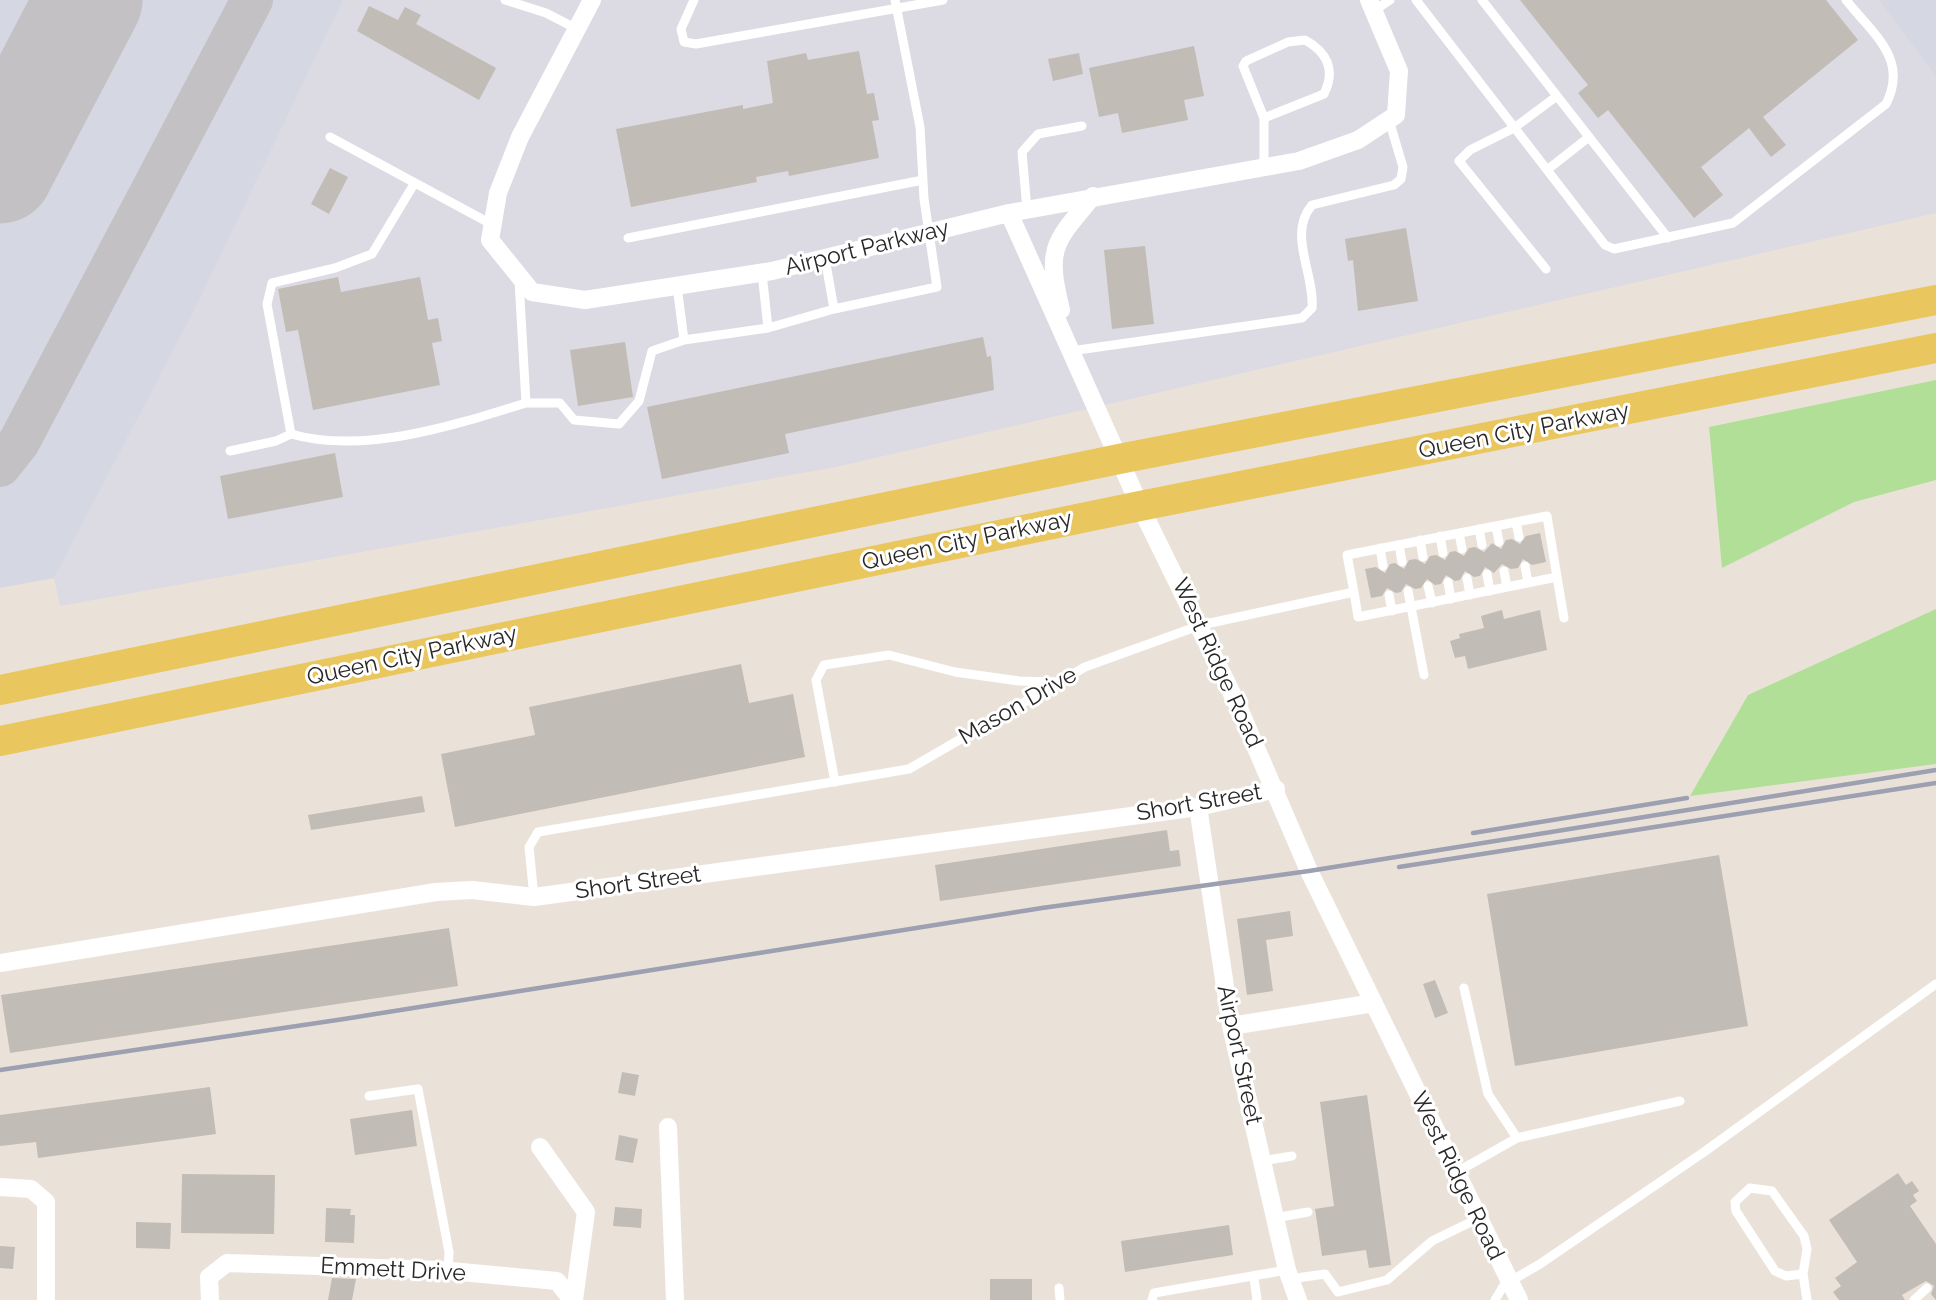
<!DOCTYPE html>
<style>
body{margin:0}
canvas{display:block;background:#eae2d9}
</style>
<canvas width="1936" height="1300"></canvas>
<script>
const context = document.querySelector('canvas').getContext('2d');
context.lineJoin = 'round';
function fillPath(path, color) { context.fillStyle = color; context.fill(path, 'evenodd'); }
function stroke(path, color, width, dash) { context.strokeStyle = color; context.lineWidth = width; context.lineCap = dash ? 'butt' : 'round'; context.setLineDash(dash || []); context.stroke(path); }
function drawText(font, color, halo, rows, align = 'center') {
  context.font = font + ' Raleway,sans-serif'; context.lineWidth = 6; context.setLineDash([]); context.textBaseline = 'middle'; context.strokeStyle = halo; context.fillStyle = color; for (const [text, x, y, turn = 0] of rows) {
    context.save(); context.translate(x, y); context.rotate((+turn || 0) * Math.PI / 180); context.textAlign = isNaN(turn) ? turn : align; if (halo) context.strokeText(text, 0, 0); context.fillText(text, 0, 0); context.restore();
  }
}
fillPath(new Path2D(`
 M343,0H1879L1936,76V213L836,467L60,606L54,578L195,309Z`), '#dcdae2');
fillPath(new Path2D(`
 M0,0H343L195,309L54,578L0,588Z
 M1879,0H1936V76Z`), '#d5d7e2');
fillPath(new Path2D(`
 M1936,380V480L1854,502L1722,568L1709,427Z
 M1936,609V764L1690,796L1748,695Z`), '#b1df97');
stroke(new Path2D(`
 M0,466L19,442L252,0`), '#c4c1c5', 42);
stroke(new Path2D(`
 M0,170L89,0`), '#c4c1c5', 107);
fillPath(new Path2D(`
 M1520,0H1826L1858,40L1763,117L1786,145L1771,157L1749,128L1701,167L1723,195L1694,218L1608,110L1598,118L1578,93L1588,85Z
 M369,6L398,20L405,7L421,15L416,24L496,68L479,100L357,31Z
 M1194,46L1204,96L1184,100L1188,120L1122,133L1118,113L1099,117L1089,68Z
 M859,51L867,94L874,93L879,120L872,121L879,158L789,176L788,171L756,177L757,182L631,207L616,129L743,105V109L773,103L767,61L806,53L808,60Z
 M1079,53L1083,74L1053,81L1048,59Z
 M330,168L348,177L329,214L311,204Z
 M1406,228L1418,301L1358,311L1353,260L1348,261L1345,239Z
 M1145,246L1154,324L1112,329L1104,250Z
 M338,277L341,292L420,277L428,320L438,318L442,341L432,343L440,385L313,410L298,330L286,332L278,289Z
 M983,337L987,357L991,356L994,390L785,434L789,453L662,479L647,407Z
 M625,342L633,397L578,406L570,350Z
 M335,453L343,497L228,519L220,476Z
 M1540,533L1546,562L1532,565L1523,559L1518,568L1511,569L1502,564L1494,573L1485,567L1480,576L1474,577L1465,571L1460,580L1455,581L1446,575L1441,584L1435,585L1427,579L1421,588L1415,589L1406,584L1401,592L1396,593L1387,588L1382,596L1371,598L1365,569L1376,567L1385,573L1390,564L1395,563L1404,569L1409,560L1416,559L1425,564L1430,556L1436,555L1445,560L1450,552L1455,551L1464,556L1469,548L1475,547L1484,552L1492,543L1501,549L1506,540L1512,539L1520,544L1526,536Z
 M1502,610L1504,619L1540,610L1547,650L1468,669L1465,656L1455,658L1450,641L1460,638L1459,634L1484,628L1481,616Z
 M741,664L749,703L793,694L805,757L455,827L441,754L535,735L529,707Z
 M422,796L425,812L311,830L308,815Z
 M1167,830L1170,851L1179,850L1181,866L940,901L935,865Z
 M1719,855L1748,1026L1515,1066L1487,894Z
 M1290,911L1293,936L1266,940L1273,991L1247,995L1237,919Z
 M449,928L458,986L10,1053L1,995Z
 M1435,980L1448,1013L1435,1018L1423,984Z
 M622,1072L639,1075L635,1096L618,1093Z
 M210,1087L216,1134L38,1158L36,1142L0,1146V1115Z
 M1367,1095L1391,1265L1369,1268L1366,1250L1322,1256L1315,1209L1334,1206L1320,1102Z
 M412,1110L417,1146L355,1155L350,1119Z
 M619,1135L638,1139L633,1163L615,1160Z
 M1898,1173L1906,1185L1912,1181L1919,1191L1913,1195L1917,1201L1910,1206L1936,1244V1300L1931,1294L1934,1286L1926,1281L1902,1295L1905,1300H1839L1833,1292L1841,1286L1835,1278L1857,1262L1829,1220Z
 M182,1174L275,1175L274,1234L181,1233Z
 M615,1207L642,1209L641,1228L613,1226Z
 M326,1208L351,1209L350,1215H355L354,1243L325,1242Z
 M136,1222L171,1223L170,1249L136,1248Z
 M1229,1225L1233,1255L1125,1272L1121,1241Z
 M0,1246L15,1247L13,1269L0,1268Z
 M332,1278L356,1279L352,1300H328Z
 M990,1279H1032V1300H990Z`), '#c2bcb6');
stroke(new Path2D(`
 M505,0L546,13L577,29
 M694,0L681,29L684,42L696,44L943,0
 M1416,0L1605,245L1614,249L1733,223L1886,104C1909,59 1873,34 1846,0
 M1482,0L1668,238
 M1375,10L1390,0
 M330,137L493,225
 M1264,168V118L1243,66L1246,61L1288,42L1305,40C1327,52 1336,70 1324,94L1264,118
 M1547,170L1589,137
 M1027,210L1022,152L1038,134L1082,126
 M628,238L923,180
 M1546,269L1459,161L1470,150L1514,128L1557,96
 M834,309L937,287L924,199L920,127L895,0
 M768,328L834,309L825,258
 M684,340L768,328L762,273
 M1071,351L1302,318L1312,308C1315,274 1287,234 1312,205L1394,185L1401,179L1403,167L1389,120
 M526,403H560L574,420L619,424L639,401L652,351L684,340L677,286
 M291,434L267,304L272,283L335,268L372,254L414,184
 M230,451L276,441L291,434C364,455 455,425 526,403L519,281
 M1516,522L1519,537
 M1496,526L1499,542
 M1479,529L1482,545
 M1459,533L1462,549
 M1440,536L1443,553
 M1420,540L1423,557
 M1399,545L1402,562
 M1380,548L1383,566
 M1525,566L1528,583
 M1504,571L1507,587
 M1487,574L1490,591
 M1557,577L1564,618
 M1467,578L1470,595
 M1448,582L1451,599
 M1428,586L1432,603
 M1408,591L1424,675
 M1389,595L1392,611
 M835,782L816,680L824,665L889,655L955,672L1019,681L1059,682
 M534,897L529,847L538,832L909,769L1085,667L1201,625L1354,592L1347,555L1547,516L1557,577L1358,617L1354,592
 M1464,988L1488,1094L1517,1138
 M369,1096L418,1089L449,1252L448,1271
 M1262,1161L1292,1156
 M1455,1173L1517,1138L1680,1101
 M1275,1218L1308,1212
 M1803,1274L1786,1276L1775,1271L1736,1211L1735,1202L1750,1188L1772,1191L1804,1236L1807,1249L1803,1274L1807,1300
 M1254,1278L1257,1300
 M1290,1279L1325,1274L1338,1292L1387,1280L1432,1241L1477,1219
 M1509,1282L1540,1264L1704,1152L1936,984
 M1059,1288L1060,1300
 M1152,1300L1154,1293L1287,1270
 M1495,1300L1507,1280
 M1914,1300L1927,1288`), '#fff', 9);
stroke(new Path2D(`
 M592,0L520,137L498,193L490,240L532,292L585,300L772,271L1009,213L1299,161L1358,140L1396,115L1399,71L1369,0
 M1009,213L1140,506L1238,706L1309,871L1519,1300
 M1061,310C1046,248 1053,244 1093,196
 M1198,807L1231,1026L1287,1270L1298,1300
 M0,963L436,892L472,890L534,897L1198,807L1276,789
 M1231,1026L1374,1003
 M668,1127L675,1300
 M540,1147L586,1212L574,1300
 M0,1187L31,1189L46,1202V1300
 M210,1300L209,1277L227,1263L440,1270L557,1281L572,1300`), '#fff', 18);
stroke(new Path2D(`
 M0,690L1119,459L1936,300
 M0,741L1140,506L1936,348`), '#eac75e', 30);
stroke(new Path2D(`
 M1473,833L1687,798
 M1399,867L1936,783
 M0,1070L344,1019L1042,908L1309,871L1936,770`), '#9da0b1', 4.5);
drawText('23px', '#282828', '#fff', [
 ["Airport Parkway",867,248,-14],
 ["Queen City Parkway",1524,431,-11],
 ["Queen City Parkway",967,541,-12],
 ["Queen City Parkway",412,656,-12],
 ["West Ridge Road",1217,663,65],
 ["Mason Drive",1018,706,-30],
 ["Short Street",1199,803,-10],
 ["Short Street",638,883,-8],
 ["Airport Street",1239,1055,78],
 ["West Ridge Road",1457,1176,64],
 ["Emmett Drive",393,1270,3]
]);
</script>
